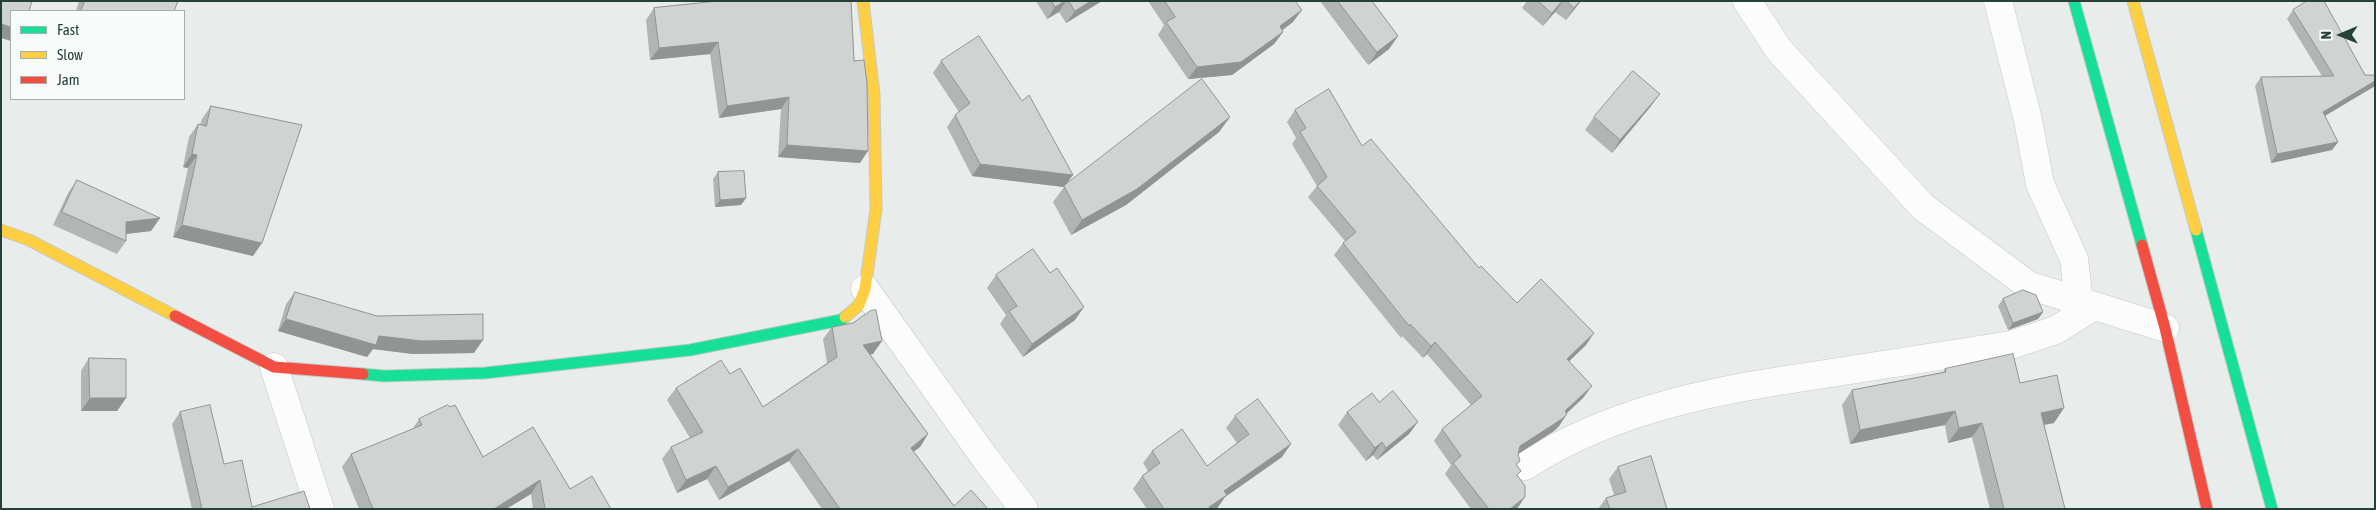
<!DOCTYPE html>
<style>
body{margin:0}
#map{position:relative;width:2376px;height:510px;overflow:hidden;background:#e8ecea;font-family:"Asap Condensed",sans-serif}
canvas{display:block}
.frame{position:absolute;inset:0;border:2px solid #254139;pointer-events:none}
.legend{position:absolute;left:10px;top:10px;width:175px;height:90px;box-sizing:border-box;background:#f7fbf9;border:1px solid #a3b1ac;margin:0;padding:6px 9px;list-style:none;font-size:15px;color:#254139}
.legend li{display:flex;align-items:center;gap:10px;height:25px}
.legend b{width:25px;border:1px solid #a3b1ac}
.north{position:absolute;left:2316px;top:10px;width:50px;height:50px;-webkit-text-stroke:4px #f7fbf9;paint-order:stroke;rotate:269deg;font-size:14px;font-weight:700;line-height:20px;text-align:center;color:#254139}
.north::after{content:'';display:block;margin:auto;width:18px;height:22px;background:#254139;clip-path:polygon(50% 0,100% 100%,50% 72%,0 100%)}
</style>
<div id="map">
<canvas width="2376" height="510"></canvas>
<div class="frame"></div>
<ul class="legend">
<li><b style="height:6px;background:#16e098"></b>Fast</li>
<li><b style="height:6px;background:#ffcf43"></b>Slow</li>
<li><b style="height:6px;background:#f24e42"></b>Jam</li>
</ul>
<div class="north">N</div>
</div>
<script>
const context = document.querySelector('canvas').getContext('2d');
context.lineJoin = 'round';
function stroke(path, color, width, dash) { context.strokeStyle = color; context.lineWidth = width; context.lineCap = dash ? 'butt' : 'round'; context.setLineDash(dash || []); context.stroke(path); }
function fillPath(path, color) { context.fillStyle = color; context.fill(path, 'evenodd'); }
const street = new Path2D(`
 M1747,1L1779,50L1923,207L2028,285L2165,328
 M1998,1L2028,120L2040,184L2074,259L2079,302
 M865,289L985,458L1024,509
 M274,367L320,509
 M1525,466C1617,406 1724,389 1831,373C1891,364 1951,354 2011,345L2056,330L2094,306`);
const fast = new Path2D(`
 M2074,1L2142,245
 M2196,230L2272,509
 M363,374L384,376L485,373L690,350L841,320L845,317`);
const slow = new Path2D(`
 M2133,1L2196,230
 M1,230L29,240L175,316
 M845,317L859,305L865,289L876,209L874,94L863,1`);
const jam = new Path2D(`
 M2142,245L2165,328L2207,509
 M175,316L274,367L363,374`);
stroke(street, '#c5c9c7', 29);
stroke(fast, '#c3cac7', 13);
stroke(slow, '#c3cac7', 13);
stroke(jam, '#c3cac7', 13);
stroke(street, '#fcfcfc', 28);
stroke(fast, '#16e098', 11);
stroke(slow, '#ffcf43', 11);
stroke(jam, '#f24e42', 11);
fillPath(new Path2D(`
 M79,1H178L174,11H76Z
 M710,1H851L860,163L778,157L781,109L719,118L710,54L650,60L646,20L654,8L710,2Z
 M1036,1H1102L1066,23L1059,12L1047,19Z
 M1148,1H1295L1293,22L1282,30L1283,32L1274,44L1232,75L1188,79L1158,35L1164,25Z
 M1320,1H1372L1398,36L1389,49L1368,65Z
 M1527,1H1581L1566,20L1555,12L1543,26L1522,8Z
 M2293,10L2365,75H2375V86L2325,116L2338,142L2332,150L2271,163L2255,86L2261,77L2322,76L2287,19Z
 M941,61L1066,185L1230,117L1219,132L1126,205L1071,235L1053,202L1064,187L972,176L947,127L955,115L959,112L933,73Z
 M211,106L253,256L173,237L188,168L183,167L189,137L198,124L200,125L202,119Z
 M1651,106L1612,153L1585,130L1594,117Z
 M1295,110L1362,146L1479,268L1517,303L1586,345L1569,361L1583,398L1567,413L1559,426L1554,431L1518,454L1517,465L1518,476L1517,509H1471L1445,474L1451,465L1434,441L1442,429L1471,405L1427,354L1423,358L1402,336L1401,338L1334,255L1343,243L1345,241L1308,197L1317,186L1292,144L1296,138L1287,122Z
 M718,172L746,198L741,205L715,207L713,179Z
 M77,180L160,218L151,231L126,234V241L117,254L53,225L68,193Z
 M996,275L1075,320L1023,357L1000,324L1006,315L987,288Z
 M295,292L474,353L413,354L373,349L367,357L278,331L286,304Z
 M2003,299L2043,312L2038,319L2008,330L1998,306Z
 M832,327L873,354H870L928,434L920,447L913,452L954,506L988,509H822L789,461L719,500L707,479L677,493L662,459L671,447L690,438L667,400L676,388L730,374L763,407L827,363L823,339Z
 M89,358L126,398L117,411H81V371Z
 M1945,369L2020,383L2054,423L2044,425L2065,509H1990L1972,437L1948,443L1945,425L1850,444L1842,405L1852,390L1943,372Z
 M1379,402L1409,434L1377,460L1373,455L1366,461L1338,425L1347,412Z
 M180,412L224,464L252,507L310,509H192L172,424Z
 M1235,416L1282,457L1225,497L1218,507L1216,509H1147L1133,489L1142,476L1148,471L1143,463L1152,451L1207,466L1237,443L1226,428Z
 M419,419L483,457L570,489L611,509H533L531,494L506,509H359L342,467L351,454L412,430Z
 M1618,467L1667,509H1598L1606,498L1614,495L1609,479Z`), '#b2b5b4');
fillPath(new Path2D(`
 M1065,1H1066L1059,12L1047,19L1055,7Z
 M1091,1H1102L1066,23L1075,11Z
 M1563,1L1555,12L1543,26L1552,13Z
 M1580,1H1581L1566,20L1574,8Z
 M1302,10L1293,22L1272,38L1280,26Z
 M1,24L11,27V41L1,38Z
 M1283,32L1274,44L1232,75L1188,79L1197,67Z
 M1398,36L1389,49L1368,65L1377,52Z
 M718,42L710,54L650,60L659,48Z
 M2375,81V86L2316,121L2323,112Z
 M1660,94L1651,106L1612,153L1620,140Z
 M789,97L781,109L719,118L727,106Z
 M1230,117L1219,132L1126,205L1071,235L1082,220Z
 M2338,142L2332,150L2271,163L2277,154Z
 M787,145L868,151L860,163L778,157Z
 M192,154L197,155L188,168L183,167Z
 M980,164L1073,175L1064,187L972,176Z
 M746,198L741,205L715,207L720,200Z
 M160,218L151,231L117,235L126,222Z
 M182,225L262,243L253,256L173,237Z
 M1084,307L1075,320L1023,357L1032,344Z
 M2043,312L2038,319L2008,330L2013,323Z
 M286,319L379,336L483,340L474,353L413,354L373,349L367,357L278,331Z
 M1594,333L1586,345L1559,371L1567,359Z
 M882,341L873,354L855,357L863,345Z
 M1435,342L1427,354L1423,358L1431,346Z
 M1592,386L1583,398L1556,423L1565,411Z
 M90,398H126L117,411H81Z
 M2064,408L2054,423L2031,427L2041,413Z
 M1955,411L1945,425L1850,444L1860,430Z
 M1567,414L1559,426L1554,431L1512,458L1520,446Z
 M1418,422L1409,434L1377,460L1386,448Z
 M1982,423L1972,437L1948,443L1959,428Z
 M928,434L920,447L902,460L911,448Z
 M1382,442L1373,455L1366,461L1375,448Z
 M1291,444L1282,457L1225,497L1218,507L1216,509H1208L1224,491Z
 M798,449L789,461L719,500L728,487Z
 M716,466L707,479L677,493L686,480Z
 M540,480L531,494L506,509H494Z
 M1525,497L1517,509H1510Z`), '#919492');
const building = new Path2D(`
 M1,1H32L29,11H11V27L1,24Z
 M85,1H178L174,11H81Z
 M718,1H851L854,61L864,60L867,83L868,151L787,145L789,97L727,106L718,42L659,48L654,8Z
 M1052,1H1065L1055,7Z
 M1069,1H1091L1075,11Z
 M1165,1H1295L1302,10L1280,26L1283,32L1241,62L1197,67L1166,22L1175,17Z
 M1338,1H1372L1398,36L1377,52Z
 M1538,1H1562L1552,13Z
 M1567,1H1580L1574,8Z
 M2307,1H2324L2365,75H2375V81L2323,112L2338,142L2277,154L2261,77L2334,76L2293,10Z
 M979,36L1022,101L1029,95L1073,175L980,164L955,115L970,103L941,61Z
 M1633,71L1660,94L1620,140L1594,117Z
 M1202,79L1230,117L1137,189L1082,220L1064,186Z
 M1329,89L1362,146L1371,139L1479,268L1481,266L1517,303L1541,279L1594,333L1567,359L1592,386L1565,411L1567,414L1562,419L1520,446L1518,454L1520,461L1516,464L1521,471L1517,475L1525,486V497L1510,509H1489L1453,463L1461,456L1442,429L1482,396L1435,342L1431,346L1410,324L1409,326L1343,243L1356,232L1317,186L1327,177L1300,132L1306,128L1295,110Z
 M211,106L302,125L262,243L182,225L197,155L192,154L198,124L206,126Z
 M744,171L746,198L720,200L718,172Z
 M77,180L160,218L126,222V241L62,212Z
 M1033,249L1050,273L1057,268L1084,307L1032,344L1009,311L1017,306L996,275Z
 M2023,290L2036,295L2043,312L2013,323L2003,299Z
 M295,292L377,316L483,314V340L422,341L379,336L376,345L286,319Z
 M876,310L882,341L863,345L928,434L911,448L954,506L971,490L988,509H840L798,449L728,487L716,466L686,480L671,447L703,432L676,388L721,360L730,374L740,368L763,407L837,357L832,327L853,323L870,311Z
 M2013,354L2020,383L2057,375L2064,408L2041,413L2065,509H2004L1982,423L1959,428L1955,411L1860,430L1852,390L1946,372L1945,369Z
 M89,358L126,359V398H90Z
 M1393,391L1418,422L1386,448L1382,442L1375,448L1347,412L1372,393L1379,402Z
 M1258,399L1291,444L1224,491L1227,495L1209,507L1210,509H1164L1142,476L1160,463L1152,451L1182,429L1207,466L1249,434L1235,416Z
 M210,405L224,464L242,460L252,507L304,491L310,509H202L180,412Z
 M448,405L450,407L455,405L483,457L533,427L570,489L592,476L611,509H545L540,480L494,509H373L351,454L422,425L419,419Z
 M1651,456L1667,509H1610L1606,498L1626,492L1618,467Z`);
fillPath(building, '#cfd3d1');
stroke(building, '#919492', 1);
</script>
